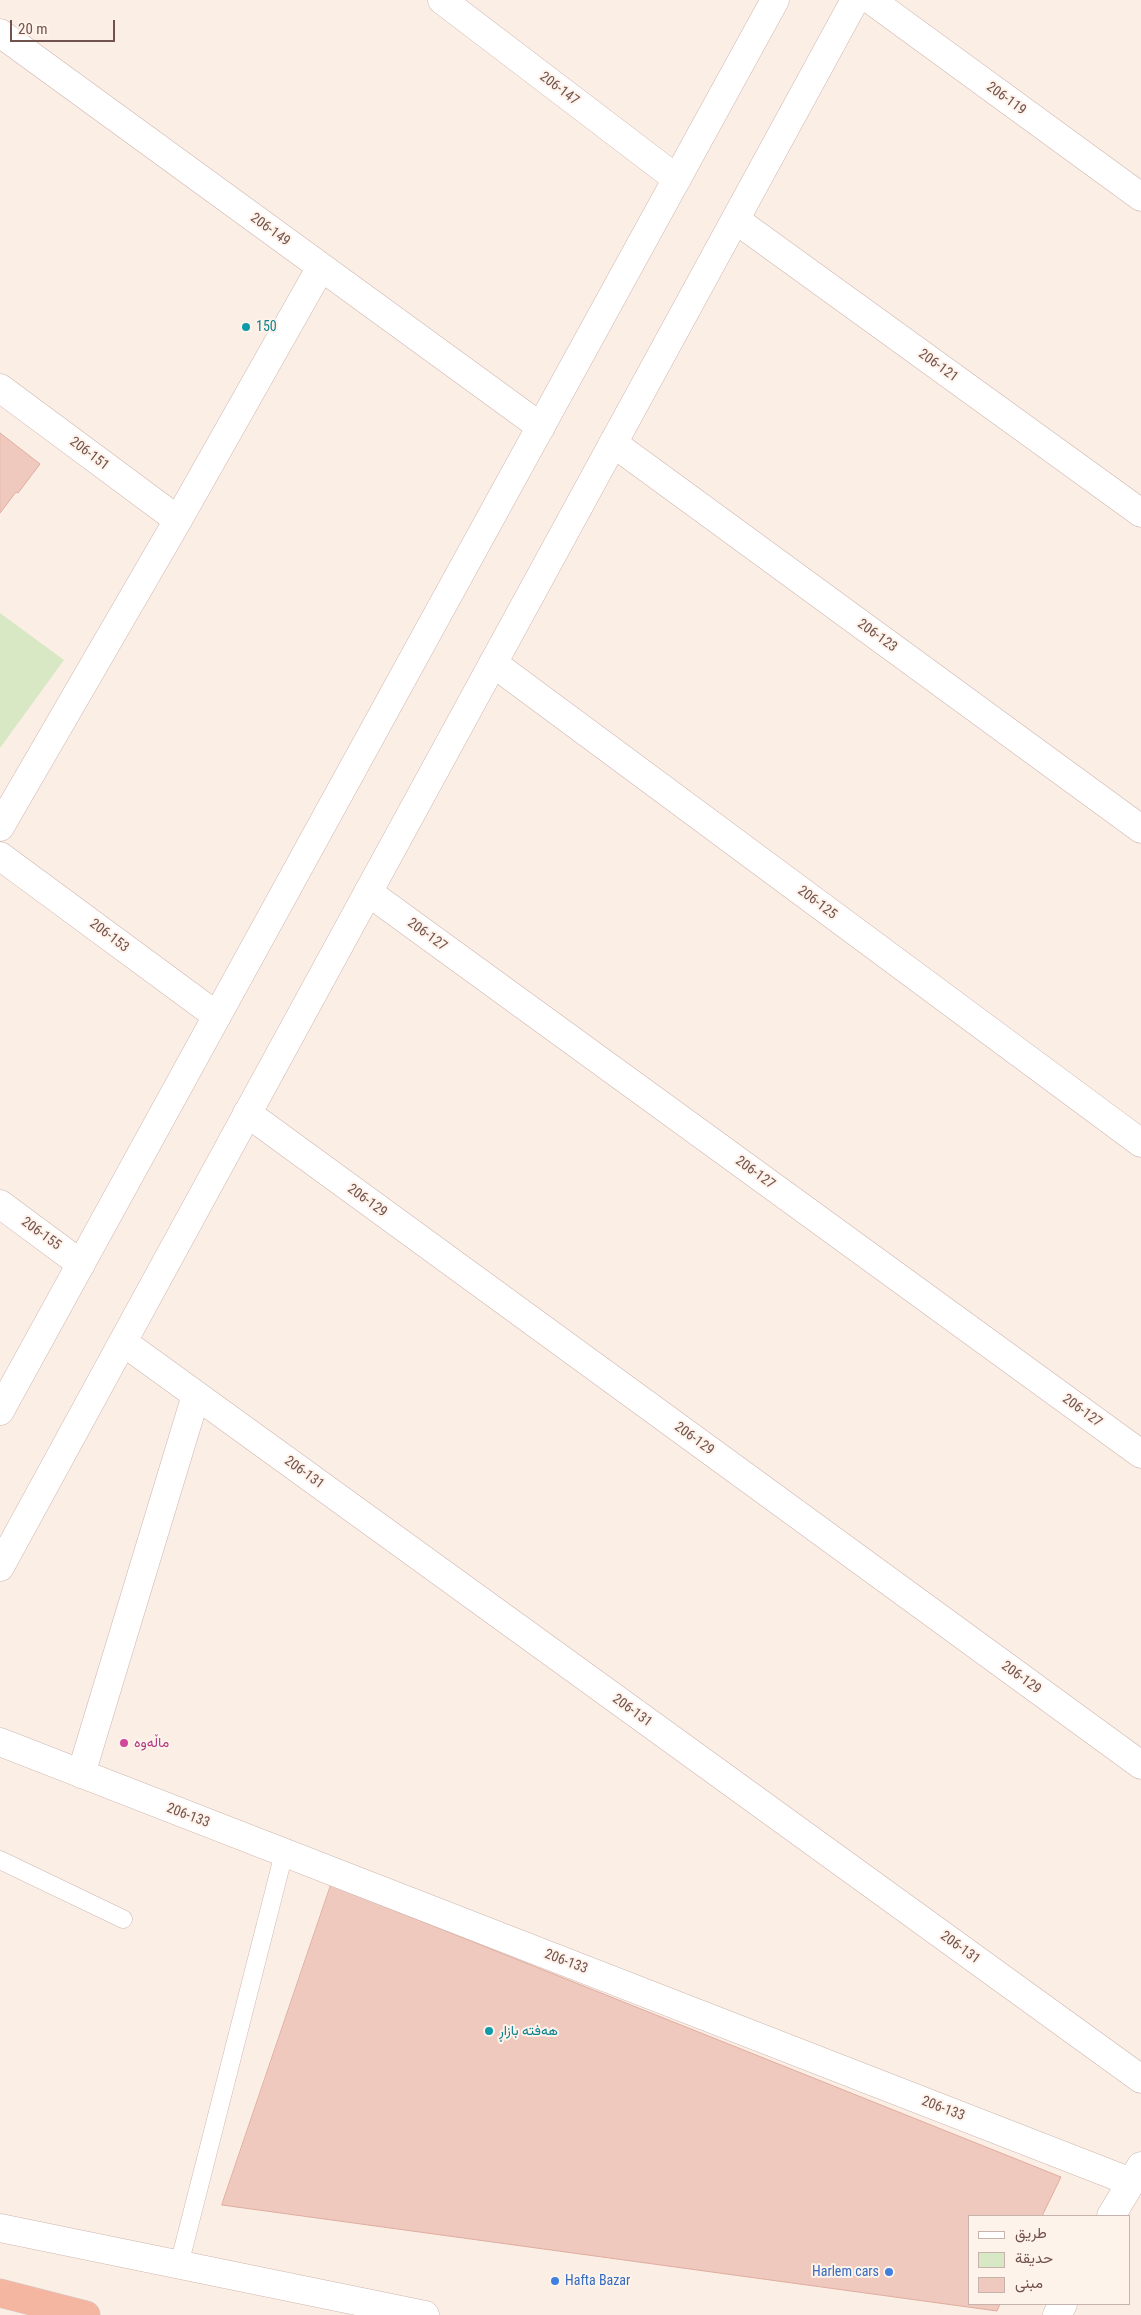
<!DOCTYPE html>
<meta charset="utf-8">
<style>
body{margin:0}
#map{position:relative;width:1141px;height:2315px;overflow:hidden;background:#fbeee5;font-family:"Roboto Condensed",Vazirmatn,sans-serif}
canvas{display:block}
.legend{position:absolute;left:968px;top:2215px;width:162px;height:90px;box-sizing:border-box;background:#fef3eb;border:1px solid #c6b3ab;margin:0;padding:6px 9px;list-style:none;font-size:15px;color:#72524c}
.legend li{display:flex;align-items:center;gap:10px;height:25px}
.legend b{width:25px;border:1px solid #c6b3ab}
.scale{position:absolute;left:10px;top:20px;width:105px;height:22px;box-sizing:border-box;border:2px solid #72524c;border-top:0;padding-left:6px;font-size:15px;line-height:18px;white-space:nowrap;color:#72524c;-webkit-text-stroke:4px #fef3eb;paint-order:stroke}
</style>
<div id="map">
<canvas width="1141" height="2315"></canvas>
<ul class="legend">
<li><b style="height:6px;background:#fff"></b>طريق</li>
<li><b style="height:14px;background:#d9e8c4"></b>حديقة</li>
<li><b style="height:14px;background:#efc8be"></b>مبنى</li>
</ul>
<div class="scale">20 m</div>
</div>
<script>
const context = document.querySelector('canvas').getContext('2d');
context.lineJoin = 'round';
function fillPath(path, color) { context.fillStyle = color; context.fill(path, 'evenodd'); }
function stroke(path, color, width, dash) { context.strokeStyle = color; context.lineWidth = width; context.lineCap = dash ? 'butt' : 'round'; context.setLineDash(dash || []); context.stroke(path); }
function drawText(font, color, halo, rows, align = 'center') {
  context.font = font + ' "Roboto Condensed",Vazirmatn,sans-serif'; context.lineWidth = 4; context.setLineDash([]); context.textBaseline = 'middle'; context.strokeStyle = halo; context.fillStyle = color; for (const [text, x, y, turn = 0] of rows) {
    context.save(); context.translate(x, y); context.rotate((+turn || 0) * Math.PI / 180); context.textAlign = isNaN(turn) ? turn : align; if (halo) context.strokeText(text, 0, 0); context.fillText(text, 0, 0); context.restore();
  }
}
fillPath(new Path2D(`
 M0,613L64,660L0,748Z`), '#d9e8c4');
const building = new Path2D(`
 M0,433L40,464L18,493L16,492L0,513Z
 M331,1885L1061,2177L1042,2216H970V2304H1000L997,2311L222,2205Z`);
fillPath(building, '#efc8be');
stroke(building, '#e0ac9f', 1);
const service = new Path2D(`
 M0,1860L123,1919
 M179,2265L284,1853`);
const minor = new Path2D(`
 M442,0L677,179
 M871,0L1141,197
 M0,33L541,427
 M736,220L1141,513
 M0,388L178,520
 M613,443L1141,829
 M493,663L1141,1143
 M0,827L178,520L321,267
 M0,856L217,1016
 M368,892L1141,1454
 M247,1113L1141,1765
 M0,1204L81,1264
 M123,1342L1141,2079
 M0,1742L1131,2182
 M81,1774L196,1395
 M1111,2216L1141,2166
 M1057,2315L1063,2304`);
const tertiary = new Path2D(`
 M0,1411L775,0
 M0,1567L855,0`);
const secondary = new Path2D(`
 M0,2228L425,2315`);
const trunk = new Path2D(`
 M0,2293L86,2315`);
stroke(service, '#ceb6af', 19);
stroke(minor, '#ceb6af', 29);
stroke(tertiary, '#ceb6af', 29);
stroke(secondary, '#d0b5ac', 29);
stroke(trunk, '#d5cbc9', 29);
stroke(service, '#fff', 18);
stroke(minor, '#fff', 28);
stroke(tertiary, '#fff', 28);
stroke(secondary, '#fff', 28);
stroke(trunk, '#f4b6a0', 28);
for (const [x, y, r, color] of [
 [246,327,5,"#0f9aa8"],
 [124,1743,5,"#d1479c"],
 [489,2031,5,"#0f9aa8"],
 [889,2272,5,"#3f7fe0"],
 [555,2281,5,"#3f7fe0"]
]) { const dot = new Path2D(); dot.arc(x, y, r, 0, 2 * Math.PI); context.fillStyle = color; context.fill(dot); stroke(dot, '#fef3eb', 2); }
drawText('14px', '#72524c', '#fef3eb', [
 ["206-147",559,89,37],
 ["206-119",1006,99,36],
 ["206-149",270,230,36],
 ["206-121",938,366,36],
 ["206-151",89,454,37],
 ["206-123",877,636,36],
 ["206-125",817,903,37],
 ["206-127",427,935,36],
 ["206-153",109,936,37],
 ["206-127",755,1173,36],
 ["206-129",367,1201,36],
 ["206-155",41,1234,36],
 ["206-127",1082,1411,36],
 ["206-129",694,1439,36],
 ["206-131",304,1473,36],
 ["206-129",1021,1678,36],
 ["206-131",632,1711,36],
 ["206-133",188,1816,21],
 ["206-131",960,1948,36],
 ["206-133",566,1962,21],
 ["206-133",943,2109,21]
]);
drawText('14px', '#0d838f', '#fef3eb', [
 ["150",256,327],
 ["هەفتە بازاڕ",499,2031]
], 'left');
drawText('14px', '#b23c85', '#fef3eb', [
 ["ماڵەوە",134,1743]
], 'left');
drawText('14px', '#366cbe', '#fef3eb', [
 ["Harlem cars",879,2272],
 ["Hafta Bazar",565,2281,"left"]
], 'right');
</script>
